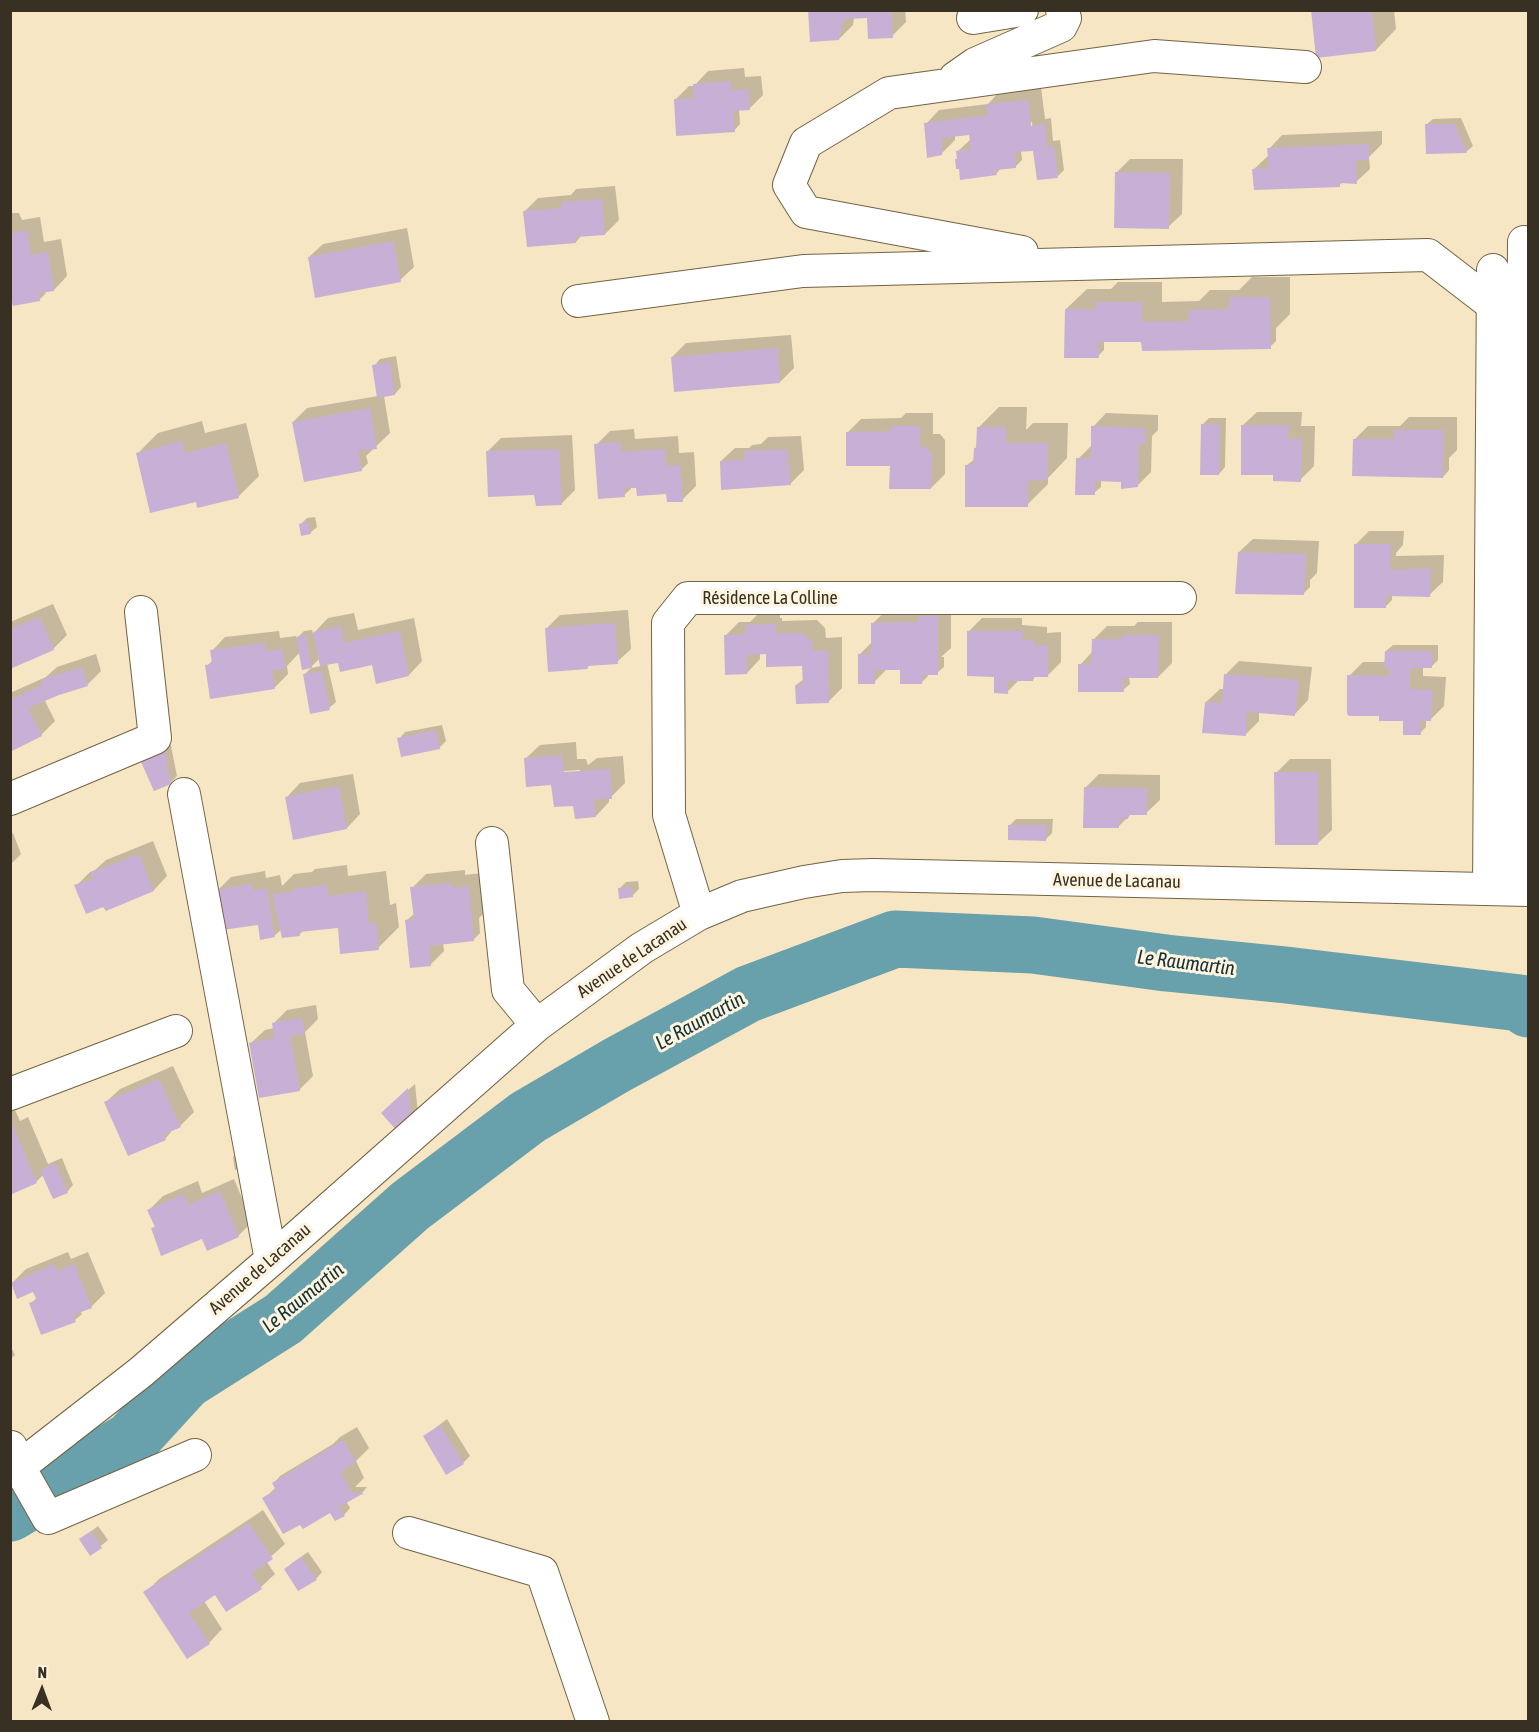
<!DOCTYPE html>
<meta charset="utf-8">
<style>
body{margin:0}
#map{position:relative;width:1539px;height:1732px;overflow:hidden;background:#f7e6c4;font-family:"Asap Condensed",sans-serif}
canvas{display:block}
.frame{position:absolute;inset:0;border:12px solid #373023;pointer-events:none}
.north{position:absolute;left:12px;top:1660px;width:60px;height:60px;-webkit-text-stroke:4px #fef4df;paint-order:stroke;rotate:1deg;font-size:16px;font-weight:700;line-height:24px;text-align:center;color:#373023}
.north::after{content:'';display:block;margin:auto;width:21px;height:27px;background:#373023;clip-path:polygon(50% 0,100% 100%,50% 72%,0 100%)}
</style>
<div id="map">
<canvas width="1539" height="1732"></canvas>
<div class="frame"></div>
<div class="north">N</div>
</div>
<script>
const context = document.querySelector('canvas').getContext('2d');
context.lineJoin = 'round';
function fillPath(path, color) { context.fillStyle = color; context.fill(path, 'evenodd'); }
function stroke(path, color, width, dash) { context.strokeStyle = color; context.lineWidth = width; context.lineCap = dash ? 'butt' : 'round'; context.setLineDash(dash || []); context.stroke(path); }
function drawText(font, color, halo, rows, align = 'center') {
  context.font = font + ' "Asap Condensed",sans-serif'; context.lineWidth = 6; context.setLineDash([]); context.textBaseline = 'middle'; context.strokeStyle = halo; context.fillStyle = color; for (const [text, x, y, turn = 0] of rows) {
    context.save(); context.translate(x, y); context.rotate((+turn || 0) * Math.PI / 180); context.textAlign = isNaN(turn) ? turn : align; if (halo) context.strokeText(text, 0, 0); context.fillText(text, 0, 0); context.restore();
  }
}
fillPath(new Path2D(`
 M810,10H905L906,22L892,36L868,17H854L853,25L839,39Z
 M1313,10H1394L1396,29L1376,50Z
 M744,68L745,77L761,76L763,95L749,109H739L740,124L734,131L675,100L689,86H694L708,71Z
 M1041,87L1045,119L1051,118L1053,141L1060,140L1064,170L1058,176L1035,147L1021,151L1022,160L1016,166L1002,167L996,174L961,168L956,159L959,157L958,151L971,139L973,132L955,135V140L942,153L926,124L939,110L988,104L1001,90ZM1032,122L1034,144L1029,123Z
 M1461,118L1473,146L1466,152L1426,125L1433,119Z
 M1382,131V144L1369,157L1370,169L1356,182H1343L1339,185L1254,169L1269,155V149L1282,135Z
 M1130,159H1183L1182,214L1168,227L1116,173Z
 M615,186L619,220L605,234L582,235L576,242L524,212L538,198L571,195L576,189Z
 M10,204L12,213H19L22,220L40,217L44,242L61,239L67,276L54,290L45,291L46,293L39,300L10,285Z
 M407,228L414,267L400,280L309,257L323,244Z
 M1252,277H1290V314L1276,328V341L1270,347L1143,340L1104,342V350L1098,356L1066,309L1087,289H1111L1118,282H1162V302L1199,301L1210,290H1239Z
 M791,335L794,368L780,382L672,357L686,343Z
 M396,356L401,387L395,394L384,396L390,433L366,456L368,463L361,470L293,422L307,408L378,396L374,366L380,359Z
 M999,407H1027L1026,430L1033,423H1068L1067,458L1048,478V484L1027,505L967,465L975,459V448L978,446V428Z
 M1257,412H1302L1301,426H1315L1314,466L1300,480L1243,425Z
 M906,413H933V434H940L945,440V474L931,488L848,432L861,419L901,418Z
 M1106,413L1158,415V430L1152,436L1151,472L1137,486L1123,478L1101,480V487L1094,493L1078,459L1092,445L1093,427Z
 M1409,417H1457V450L1449,458V470L1443,477L1354,440L1368,426H1400Z
 M1209,418H1226L1225,467L1219,474L1202,425Z
 M202,421L205,433L246,423L259,476L238,497L197,500L137,454L158,433Z
 M634,429L635,439L678,436L679,453L694,452L696,486L682,500L668,492L638,486H631V489L624,495L596,445L610,431Z
 M572,435L575,490L561,504L536,493L487,452L501,438Z
 M801,436L804,470L790,484L721,461L735,448H749L752,445L761,444L768,437Z
 M315,517L317,527L310,533L300,525L307,518Z
 M1369,531H1404L1403,545L1396,553V556L1444,555L1443,582L1429,595H1392V600L1385,607L1355,545Z
 M1253,539L1319,541L1317,573L1310,580V587L1303,594L1239,552Z
 M934,603H951V648L941,657H944V667L937,673L928,674V676L921,683L902,668H888L874,682L860,654L873,641V623L887,610L921,609L922,615Z
 M53,604L67,635L53,649L10,667V622Z
 M628,610L631,649L617,662L591,664L587,668L546,629L560,615Z
 M780,611V618H782V621L817,620L825,628L826,638L842,637V688L828,702L796,685L804,679L806,664L767,652H760V659L747,673L725,636L739,622H750L760,612Z
 M354,613L358,630L414,618L422,661L409,675L373,664L339,661L327,663L336,702L329,708L304,675L311,668L321,666L320,658L311,667L300,652L287,666L288,674L274,688L207,666L213,660L212,651L225,637L279,631L280,638L296,636V639L304,631L312,630L313,634L328,618Z
 M982,618H1022V625L1047,627V633L1061,632V662L1047,676H1036L1033,679H1020L1007,692L968,632Z
 M1138,622H1172V663L1158,677H1129L1130,684L1123,690L1080,665L1093,651L1094,639L1107,626H1134Z
 M1393,645H1438V660L1431,667L1423,666V676L1446,677L1444,706L1430,720H1426V727L1420,733L1405,719L1381,715L1349,676L1363,662H1386V651Z
 M96,654L101,671L87,685L44,699L55,721L41,735L10,750V693L46,677L57,667Z
 M1239,661L1312,667L1308,700L1295,714L1259,711V721L1245,735L1206,702L1220,689H1224L1225,675Z
 M442,725L446,741L439,748L399,739L405,732Z
 M169,736L177,776L171,782L139,753Z
 M576,742L577,759H586L588,765L597,758L623,756L625,783L611,797H609V802L596,816L575,804L526,758L540,745ZM580,770V773L564,774V771Z
 M1290,759H1331L1332,830L1318,843L1276,773Z
 M353,774L360,814L347,828L287,797L300,783Z
 M1099,774L1160,775V800L1146,813H1132L1118,827L1086,787Z
 M1016,819H1053L1052,833L1045,840L1010,825Z
 M13,833L21,854L10,865V834Z
 M153,841L167,876L154,890L106,909L76,886L90,872L95,870L106,860Z
 M347,865L348,876L386,871L390,905L396,903L399,927L378,948L339,926L304,930L299,935L282,929L274,936L217,891L231,877L265,871L266,878L280,875L282,886L294,874L312,872L315,869Z
 M465,870V875L482,873L486,911L479,918L480,933L474,939L443,943L444,951L430,965L407,920L414,914L412,888L426,874Z
 M638,881L639,889L632,896L620,888L626,882Z
 M316,1005L318,1019L305,1032L313,1076L299,1090L251,1043L265,1030L274,1028L273,1024L287,1010Z
 M173,1066L194,1112L180,1126L170,1130L171,1132L165,1139L106,1102L120,1089Z
 M415,1084L418,1113L411,1119L389,1107Z
 M15,1110L20,1121L28,1117L48,1164L62,1158L73,1185L67,1192L44,1174L36,1182L10,1193V1111Z
 M239,1150L242,1168L235,1170L233,1157Z
 M234,1179L252,1222L238,1236L203,1237L153,1229L156,1225L149,1210L163,1196L198,1181L202,1193Z
 M68,1252L71,1259L88,1252L105,1293L91,1307L80,1311L82,1314L75,1320L31,1304L37,1297L34,1290L12,1283L26,1269Z
 M10,1345L15,1355L10,1359Z
 M447,1419L470,1456L463,1463L447,1473L425,1436Z
 M357,1427L369,1448L356,1461L364,1478L355,1487H367L363,1492L346,1501L350,1508L344,1515L264,1499L276,1487L274,1483L280,1476L333,1444L340,1437Z
 M263,1510L285,1544L266,1561L275,1574L261,1587L227,1610L216,1593L204,1601L222,1629L209,1643L145,1593L159,1579Z
 M98,1526L108,1540L91,1554L81,1539Z
 M308,1552L322,1572L316,1579L286,1569L292,1563Z`), '#0003');
stroke(new Path2D(`
 M10,1513L131,1440L185,1381L283,1319L410,1206L528,1117L617,1065L748,994L895,939L1033,945L1166,963L1286,975L1520,1003L1528,1009`), '#68a0ab', 57);
fillPath(new Path2D(`
 M808,10H891L893,38L868,39L867,18L844,19L839,40L810,42Z
 M1311,10H1372L1376,51L1316,58Z
 M731,81V90L748,89L750,110L733,111L735,132L676,136L674,99L694,98L693,84Z
 M1028,100L1031,126L1045,124L1047,147L1054,146L1058,178L1037,180L1033,151L1015,152L1016,168L995,170L997,175L960,180L959,169H956L955,159H957L956,151L971,149L969,135L942,138V155L927,158L924,123L988,115L986,104Z
 M1425,124H1455L1467,153L1426,154Z
 M1369,144V160H1356L1357,184L1340,183V187L1254,190L1252,169L1269,168L1267,148Z
 M1115,172L1170,173L1169,229L1114,228Z
 M602,199L605,235L576,237V243L527,247L523,211L561,208V202Z
 M27,230L31,255L48,252L54,291L39,293L40,301L13,306L10,295V233Z
 M393,241L401,282L315,298L308,257Z
 M1230,297H1270L1271,349L1142,351L1141,342H1098L1099,358H1064L1065,309H1096L1095,302H1142V322L1189,321L1188,310L1229,309Z
 M778,348L780,383L674,392L671,357Z
 M390,362L395,395L377,398L372,365Z
 M370,408L377,449L358,451L362,471L304,482L292,422Z
 M1201,424H1220L1219,475H1200Z
 M1241,425H1289L1288,439H1302L1301,482L1273,481V475H1241Z
 M891,426H920V447H926L932,454L931,489H889L890,466H846V432L891,431Z
 M1091,426L1145,428V445L1139,444L1138,487L1121,489V482L1095,481V495H1075L1076,458H1091Z
 M977,427H1006V443H1048L1047,480L1028,481V507H965V465H973L974,448H976Z
 M1394,430H1444L1443,478L1352,476L1353,439H1394Z
 M182,441L184,453L226,443L239,498L197,508L196,502L150,513L136,453Z
 M621,442V452L665,449L666,466L680,465L683,502H667L666,494L637,496L636,488H624L625,497L598,499L594,444Z
 M559,449L562,505L536,506L534,495L488,497L486,451Z
 M787,449L791,485L721,490L720,461L745,460L744,451Z
 M308,522L311,534L301,536L299,524Z
 M1354,544H1391L1390,570L1431,568L1430,597L1386,596V608H1354Z
 M1238,552L1306,554L1304,595L1235,594Z
 M918,616H938V675H922V684H900V670H875V684H858V654H871V623L918,622Z
 M40,617L54,650L10,669V629Z
 M615,623L618,664L587,666L588,669L548,672L545,628Z
 M776,624V633H803L812,642L813,651L828,650L829,703L796,704L795,685H803L802,666L766,667V654L747,655V674L725,675L724,635H745V625Z
 M341,626L344,643L400,631L409,676L376,684L372,665L340,672L338,663L320,666L313,632Z
 M967,631H1023V640H1034V646L1048,645V677H1034L1033,681H1007L1008,694L994,693V677L967,676Z
 M306,635L312,668L302,670L296,637Z
 M1122,635H1159L1158,678H1123L1124,692H1078V664H1091L1092,639H1122Z
 M265,643L266,651L282,649L286,669L272,671L275,689L210,699L205,665L212,664L210,650Z
 M1385,651H1432V668H1410V689L1433,690L1431,721H1420L1421,735H1403V721H1379V716H1349L1347,714V675L1389,676L1390,668H1384Z
 M82,667L88,686L59,695L28,708L42,736L10,752V700L42,685L41,680Z
 M322,671L330,710L310,714L303,674Z
 M1224,674L1299,680L1295,716L1247,712L1246,736L1202,733L1205,702L1222,703Z
 M436,730L440,749L401,757L397,738Z
 M163,741L171,784L154,791L137,753Z
 M562,755L564,772L610,769L612,799H594L596,817L575,819L573,806L554,807L551,785L526,787L524,758Z
 M1274,772H1318V845H1275Z
 M339,786L347,829L293,840L285,797Z
 M1084,787L1147,788V815H1129L1128,819H1119V828H1083Z
 M1008,825H1047L1046,841L1008,840Z
 M139,854L154,891L106,911L103,907L86,914L74,885L93,879L90,873Z
 M451,883L452,888L469,886L474,941L429,946L431,966L410,968L405,920L414,919L410,887Z
 M252,884L253,891L267,888L275,937L260,940L258,925L222,930L215,890Z
 M327,885L328,896L366,891L369,924L376,923L379,950L340,954L338,928L299,932L300,936L282,938L272,894L293,892V889Z
 M632,887L633,897L619,899L618,888Z
 M302,1018L305,1034L290,1036L300,1091L259,1098L249,1043L274,1038L272,1023Z
 M159,1079L181,1127L163,1135L166,1140L128,1156L104,1102Z
 M408,1088L412,1121L398,1132L381,1113Z
 M11,1121L37,1183L10,1195L11,1131Z
 M55,1163L68,1193L53,1199L40,1170Z
 M220,1191L239,1237L207,1251L202,1239L161,1256L151,1228L155,1227L147,1210L184,1194L188,1205Z
 M54,1264L57,1271L74,1264L92,1308L73,1315L76,1322L41,1335L29,1303L37,1300L33,1292L17,1299L11,1283Z
 M440,1425L464,1464L446,1475L423,1436Z
 M343,1440L356,1462L341,1472L352,1493H364L339,1507L345,1516L335,1521L330,1513L303,1529L300,1525L283,1534L262,1498L276,1490L272,1483Z
 M249,1523L273,1559L252,1573L262,1589L226,1612L215,1595L189,1613L210,1644L187,1659L143,1592Z
 M91,1531L102,1548L90,1556L79,1539Z
 M301,1557L317,1580L298,1591L284,1569Z`), '#c8afd5');
const minor = new Path2D(`
 M973,18L1022,10
 M955,78L975,64L1061,26L1065,18L1062,10
 M1022,252L806,212L789,185L806,143L889,93L1154,56L1305,67
 M578,301L803,271L1428,255L1493,305
 M184,794L271,1260
 M10,799L155,738L141,612
 M492,843L508,990L537,1025
 M1489,889L1493,270
 M1520,889L1524,242
 M699,914L669,815L668,623L688,598H1180
 M10,1094L176,1031
 M11,1447L19,1467L48,1518L195,1455
 M10,1472L19,1467L141,1372L271,1260L537,1025L642,948L699,914L742,896L804,882L842,876L873,875L1528,890
 M409,1533L542,1572L593,1722`);
stroke(minor, '#726344', 34);
stroke(minor, '#fff', 32);
drawText('18px', '#373023', '#fef4df', [
 ["Résidence La Colline",770,598],
 ["Avenue de Lacanau",1117,881,1],
 ["Avenue de Lacanau",632,958,-34],
 ["Avenue de Lacanau",260,1269,-41]
]);
drawText('italic 20px', '#153237', '#fef4df', [
 ["Le Raumartin",1186,963,7],
 ["Le Raumartin",700,1021,-29],
 ["Le Raumartin",303,1298,-39]
]);
</script>
